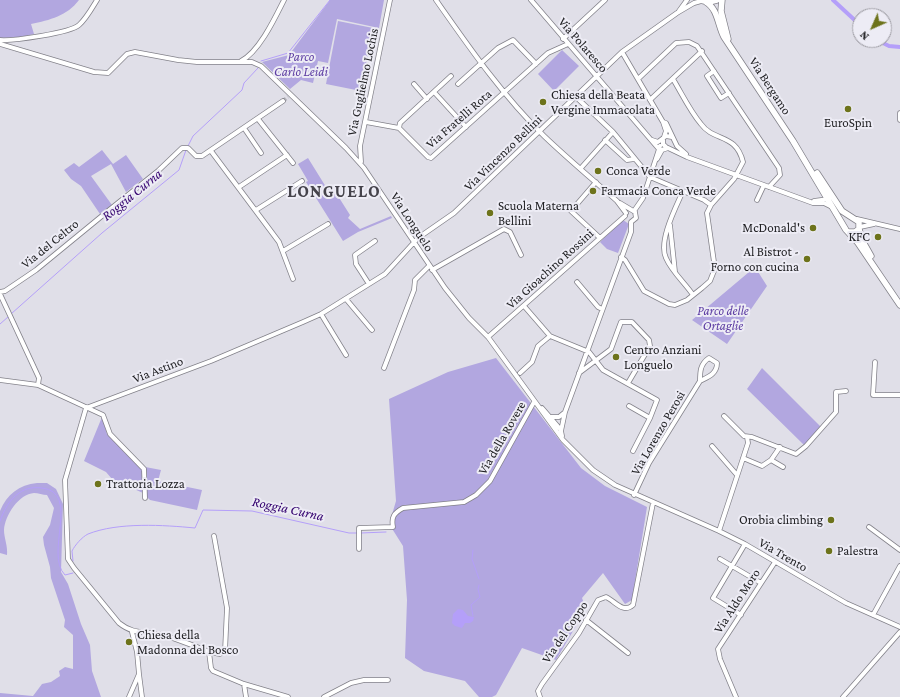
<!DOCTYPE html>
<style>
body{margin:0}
#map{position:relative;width:900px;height:697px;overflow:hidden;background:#e0dfe8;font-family:"Crimson Pro",serif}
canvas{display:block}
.north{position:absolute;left:852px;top:8px;width:40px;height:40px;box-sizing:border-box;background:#edecf5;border:1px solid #9c9ba2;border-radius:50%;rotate:225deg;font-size:11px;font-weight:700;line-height:16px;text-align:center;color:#222225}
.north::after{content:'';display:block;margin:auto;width:14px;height:18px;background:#6d731b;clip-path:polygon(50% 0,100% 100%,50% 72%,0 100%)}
</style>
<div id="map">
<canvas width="900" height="697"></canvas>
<div class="north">N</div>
</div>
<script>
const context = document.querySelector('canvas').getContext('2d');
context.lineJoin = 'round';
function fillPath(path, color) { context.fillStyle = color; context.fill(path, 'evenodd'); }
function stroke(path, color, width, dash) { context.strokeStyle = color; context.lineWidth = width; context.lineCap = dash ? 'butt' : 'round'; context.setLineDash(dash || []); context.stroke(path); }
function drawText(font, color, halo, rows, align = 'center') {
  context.font = font + ' "Crimson Pro",serif'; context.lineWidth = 4; context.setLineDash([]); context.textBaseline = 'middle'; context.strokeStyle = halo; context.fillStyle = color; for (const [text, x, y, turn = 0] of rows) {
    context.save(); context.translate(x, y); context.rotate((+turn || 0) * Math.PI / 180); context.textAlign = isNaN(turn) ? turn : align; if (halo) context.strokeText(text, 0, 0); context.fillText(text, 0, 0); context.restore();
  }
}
fillPath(new Path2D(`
 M0,0H79C67,16 50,20 31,24L34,34L21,37L0,38Z
 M330,0H384L379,28L337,19L328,63L318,61L313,83L301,80L290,89L262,62L289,55Z
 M338,21L373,28L361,91L326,84Z
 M562,50L579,66L554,91L538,74Z
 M102,150L113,164L126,155L143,179L126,192L111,164L91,176L112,205L100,214L81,186L71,179L64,170L74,163L79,167Z
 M308,158L326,187L331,185L350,215L348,218L360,229L391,216L392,218L358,232L343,241L306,182L308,181L298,164Z
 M623,220L629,224L618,253L607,249L600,242Z
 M755,267L767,286L727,344L692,320Z
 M496,358L581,468L605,486L647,507L632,600L625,604L603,573L582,598L586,609L556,660L522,648L496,695L492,697H479L465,681L424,671L405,658L407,600L403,546L391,527V518L396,501L389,399L448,372Z
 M762,368L821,427L804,445L747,389Z
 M102,417L107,434L124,452L140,466L161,470L158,481L202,490L197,510L150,500L143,493L112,479L106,472L84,461Z
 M37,483H47L56,489L63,504L61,572L68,584L81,624L90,645L92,671L101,697H0V693L33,696L42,684L51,682L60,676L59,671L65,667L73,669V635L64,627L65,620L51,578L50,567L44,545L43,537L50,525L54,508L47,495C43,495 38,493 34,493C19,494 5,515 4,530C4,538 8,546 7,555L0,553V511C7,494 19,485 37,483Z`), '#b2a7e0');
fillPath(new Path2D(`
 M458,609L463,610L468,616L474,617L473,621L470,623H465L462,628L455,626L452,623L453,614Z`), '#b49ff9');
stroke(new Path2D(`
 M261,61L288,53L330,0
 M188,146L193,136L242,90L244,83L258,68
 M11,314L102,233L179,170L186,150
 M0,324L8,317
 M0,521C4,510 9,500 19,493C26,488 34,487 42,488C81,492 44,554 65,575L73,573
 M361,533L386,532
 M473,550L472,559L479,579
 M73,561L72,551C75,545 82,537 88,534C118,522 164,525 195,528L203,510L252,511L349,533H358
 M473,616L471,605L480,597L478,589L479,585`), '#b49ff9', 1);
stroke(new Path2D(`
 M833,0L860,25
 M877,40L889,46L900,47`), '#b49ff9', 4);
stroke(new Path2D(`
 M283,101L288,97`), '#bab9c1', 4, [4, 2]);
const minor = new Path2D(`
 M436,0C469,47 502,95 544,136C567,158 592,179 617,201L626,213
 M531,0L658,148
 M679,11L687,0
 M563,39L605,0
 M0,40C13,41 70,33 79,25C86,19 92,8 97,0
 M0,44L94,72L108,73L127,54L135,52L178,60L197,62H252L261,66L346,148L364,168L445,288L469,318L488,337L563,440L593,470L615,485L719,531L745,544L846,603L900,627
 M622,52L663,122L666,123L677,146L686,154
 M241,61C259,52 275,18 284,0
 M714,71L707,76L721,98L729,93
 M638,79L676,43L689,42L697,46L779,168L780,175L769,187
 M414,84L427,99
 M458,84L498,48L513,40L536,64
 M434,92L466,127
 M576,97L613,132L650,177L704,200L711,205
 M650,100L702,51
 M900,113V120
 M258,119L293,163
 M366,122L399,128L428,157L431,158L548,53L568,44
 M663,122L666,131L664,137
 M244,128L261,153
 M399,128L400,123L451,76
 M605,140L627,160L634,159
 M652,140L658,142L666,136L672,137
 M663,140V144L666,147L687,157L813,203H824L832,207
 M211,151L279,242L293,279
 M657,159L662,150L668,148
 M361,162L360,146L390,0
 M581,168L613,132
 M596,182L571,211L600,238
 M239,187L287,155
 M683,191C676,207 658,241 666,258C672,272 685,283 693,295
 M757,200L764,185
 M814,201L829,199
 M256,210L302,181
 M634,211L643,198L660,146
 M857,219L900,229
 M670,225L675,272
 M860,227L874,224
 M283,251L328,224
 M621,257L625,260L644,291L669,304L675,305L687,300L702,288L710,281L714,271V262L707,213L711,205L734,179L743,162C736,133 714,142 701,124C690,111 682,94 673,79
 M432,270L504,229L510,232L521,255
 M577,282L598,307L602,309
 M369,284L356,264L355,255L375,241
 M0,292L5,291L36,270L108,211L158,171L182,148H188L196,156H202L283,101
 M0,294L39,378L38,385
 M346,299L372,330
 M524,306L550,336L589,352L603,370L657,400L650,418L633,451
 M321,314L346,355
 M488,337L625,216
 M875,362L873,395H900
 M384,368L414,290L415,280L429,266
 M520,373L532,362L538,346L550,336
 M579,373L611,349L621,322H632L649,340L650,346L628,383
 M0,380L38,385L103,415L110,434L144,469L145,498
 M629,406L650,418
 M86,408L211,361L303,322L321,314L385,274L418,238L454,213L622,52L677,13L694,3L701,1
 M86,408L65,480L68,559L74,568L119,623C135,636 148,630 166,636C180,640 194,646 207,651L209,652L211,668L213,671L244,684L288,697
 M542,408L561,430
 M724,416L744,436L752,437L796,454L806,446L836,412V392L846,391
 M551,417H559L564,413
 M562,436L561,431L565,412L631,232V222L636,218L635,212L620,203
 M712,446L737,475
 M743,458L762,466L771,460L780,447
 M771,460L783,467
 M634,495L649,463L700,381C700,372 700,364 709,358L717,363C717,374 708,377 700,381
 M869,527L900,550
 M719,531L748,443L747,437
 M359,549V528L393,527C391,517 394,513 403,508L464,502L476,495L490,481L534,402
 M720,559L761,583
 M741,615L713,598L745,544
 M873,615L900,566
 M586,620L628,653
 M209,652L220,654L225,651L227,608L214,536
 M139,674L142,697
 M244,684L246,697
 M129,697L139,674L137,652L132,632
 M324,697L351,683L364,680H388
 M540,697L538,691L542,684L579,633L598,600L606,597C615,601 623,614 633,605L653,503
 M736,697L720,659L718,649L775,562
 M843,697L900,632`);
const major = new Path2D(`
 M700,0L709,2L717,0
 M722,0L721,11L728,39
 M706,2C718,9 718,26 724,37L793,141L846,230L858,243L900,305
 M817,173L842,211L859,222V229L855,232H849
 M859,229L862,240L871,256`);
stroke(minor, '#83828a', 5.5);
stroke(major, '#83828a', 7);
stroke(minor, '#fff', 4);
stroke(major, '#fff', 5.5);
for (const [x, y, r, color] of [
 [543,102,4,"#6d731b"],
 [848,109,4,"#6d731b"],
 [598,171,4,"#6d731b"],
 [593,191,4,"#6d731b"],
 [490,213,4,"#6d731b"],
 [813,228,4,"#6d731b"],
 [878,237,4,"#6d731b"],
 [807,259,4,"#6d731b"],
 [616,357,4,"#6d731b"],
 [98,484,4,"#6d731b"],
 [831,520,4,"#6d731b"],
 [829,551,4,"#6d731b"],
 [129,642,4,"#6d731b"]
]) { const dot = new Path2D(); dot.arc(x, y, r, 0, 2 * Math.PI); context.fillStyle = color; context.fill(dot); stroke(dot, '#edecf5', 1.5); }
drawText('13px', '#222225', '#edecf5', [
 ["Via Polaresco",583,45,49],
 ["Via Guglielmo Lochis",363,82,-78],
 ["Via Bergamo",770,86,57],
 ["Via Fratelli Rota",459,119,-41],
 ["Via Vincenzo Bellini",503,153,-44],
 ["Via Longuelo",412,222,57],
 ["Via del Celtro",50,244,-39],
 ["Via Gioachino Rossini",550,269,-42],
 ["Via Astino",158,370,-21],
 ["Via Lorenzo Perosi",658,433,-60],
 ["Via della Rovere",502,438,-60],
 ["Via Trento",783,555,30],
 ["Via Aldo Moro",737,601,-57],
 ["Via del Coppo",565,632,-56]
]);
drawText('italic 13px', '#5c3ca2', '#edecf5', [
 ["Parco",301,57],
 ["Carlo Leidi",301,72],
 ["Parco delle",723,311],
 ["Ortaglie",723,326]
]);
drawText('13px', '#222225', '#edecf5', [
 ["Chiesa della Beata",551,95],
 ["Vergine Immacolata",551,110],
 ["EuroSpin",848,123,"center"],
 ["Conca Verde",606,171],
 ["Farmacia Conca Verde",601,191],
 ["Scuola Materna",498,206],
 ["Bellini",498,221],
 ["McDonald's",805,228,"right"],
 ["KFC",870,237,"right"],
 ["Al Bistrot -",799,252,"right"],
 ["Forno con cucina",799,267,"right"],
 ["Centro Anziani",624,350],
 ["Longuelo",624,365],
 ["Trattoria Lozza",106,484],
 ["Orobia climbing",823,520,"right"],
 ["Palestra",837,551],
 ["Chiesa della",137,635],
 ["Madonna del Bosco",137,650]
], 'left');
drawText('italic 14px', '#34026f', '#edecf5', [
 ["Roggia Curna",132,195,-39],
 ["Roggia Curna",288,509,12]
]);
context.letterSpacing = '1px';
drawText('bold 17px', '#45434b', '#edecf5', [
 ["LONGUELO",334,192]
]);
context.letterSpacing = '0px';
</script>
